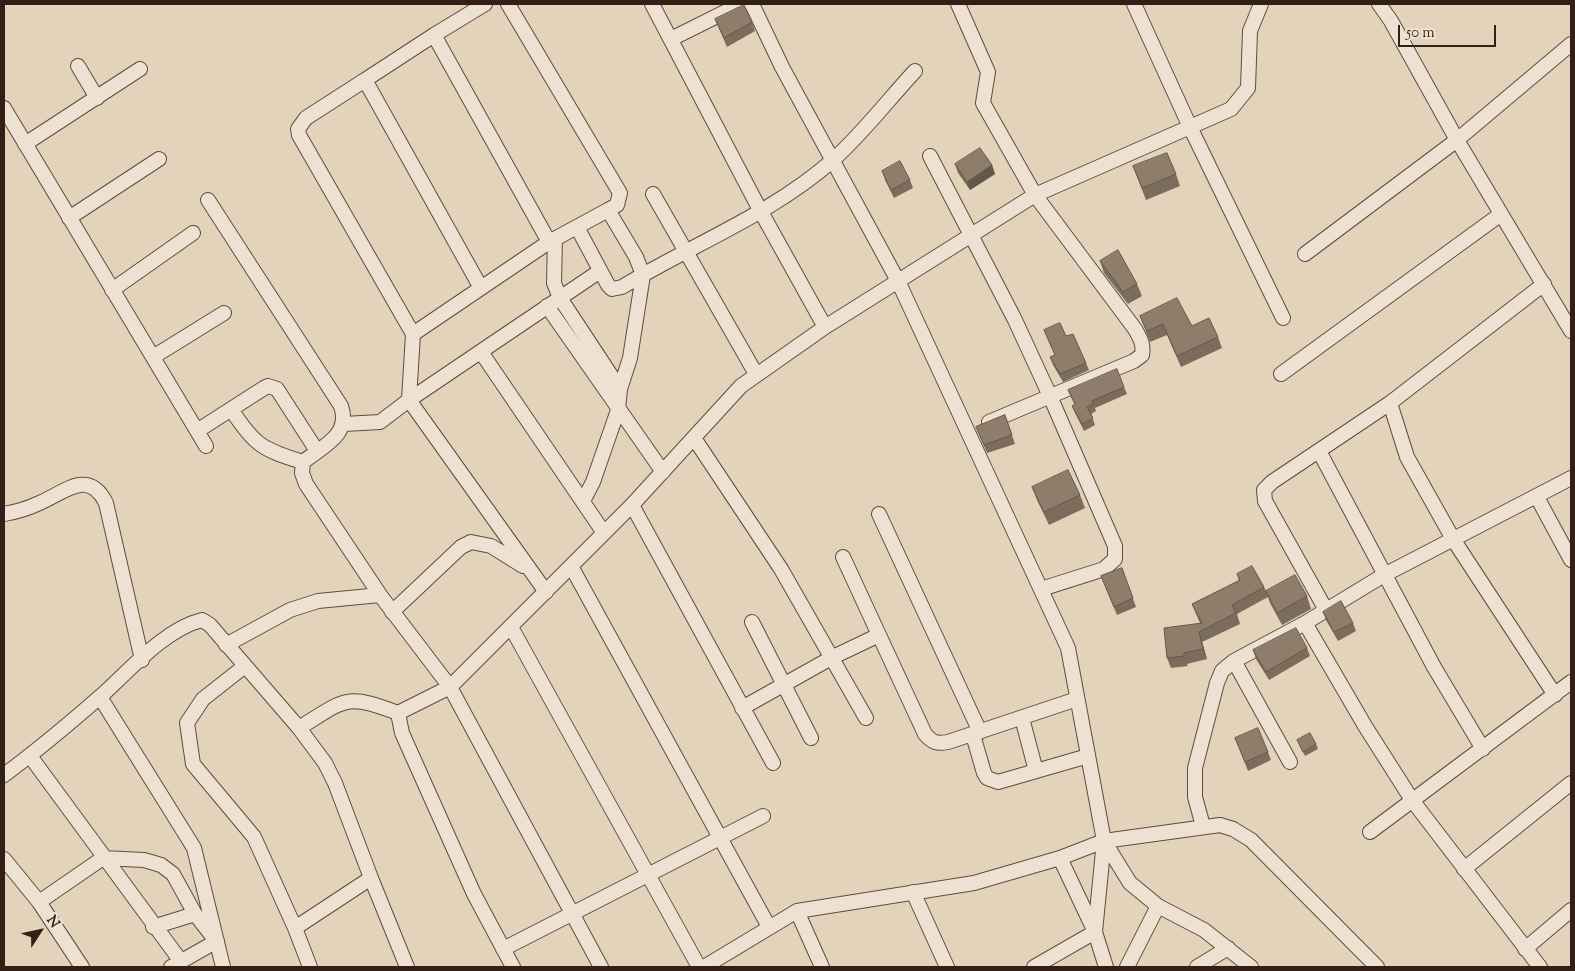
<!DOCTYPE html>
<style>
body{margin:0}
#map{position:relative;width:1575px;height:971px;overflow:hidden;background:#e3d3ba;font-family:"Sorts Mill Goudy",serif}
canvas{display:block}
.frame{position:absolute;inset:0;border:5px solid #331f15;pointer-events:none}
.north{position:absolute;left:15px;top:906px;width:50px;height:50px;-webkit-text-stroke:4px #ede2d2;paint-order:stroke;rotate:55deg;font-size:14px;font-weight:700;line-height:20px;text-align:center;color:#331f15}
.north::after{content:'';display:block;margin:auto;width:18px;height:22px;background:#331f15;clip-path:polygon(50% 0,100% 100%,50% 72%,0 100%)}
.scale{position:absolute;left:1398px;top:25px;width:98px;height:22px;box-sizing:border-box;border:2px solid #331f15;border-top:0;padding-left:6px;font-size:15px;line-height:18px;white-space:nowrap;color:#331f15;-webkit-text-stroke:4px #ede2d2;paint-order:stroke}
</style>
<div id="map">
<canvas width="1575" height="971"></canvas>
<div class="frame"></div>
<div class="north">N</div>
<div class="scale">50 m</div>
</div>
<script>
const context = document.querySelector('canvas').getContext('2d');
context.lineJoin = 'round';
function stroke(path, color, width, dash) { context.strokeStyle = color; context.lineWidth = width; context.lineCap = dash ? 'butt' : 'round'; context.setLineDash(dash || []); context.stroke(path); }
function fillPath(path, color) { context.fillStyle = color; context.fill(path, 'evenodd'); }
const minor = new Path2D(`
 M485,4L434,35L549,242L608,210L636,257L643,275L630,358L620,389L618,410L593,482L583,501
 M508,4L620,193L617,205L608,210
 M652,4L760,210L825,327
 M752,4L782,67L898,281L1068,648L1104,841L1095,932L1106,967
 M958,4L988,72L983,103L1035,195L1135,329C1140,338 1144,344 1142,355L1134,361L989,422
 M1134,4L1190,127L1283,318
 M1379,4L1391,21L1457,140L1571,331
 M434,35L365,80L481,288L549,242
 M671,39L741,4
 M78,66L97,98
 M365,80L306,118L298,129L299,135L413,334L481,288
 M4,108L206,446
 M25,144L140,69
 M930,156L1015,320L1050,396L1115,546V559L1104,569L1041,589
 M653,194L756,374
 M208,200L341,406C351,435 323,446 303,462L302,473L306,484L380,595L450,687L398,713L402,733L474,894L513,967
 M69,218L159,159
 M577,227L608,285L612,289L622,287C691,245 772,214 833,160C863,133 888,100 915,71
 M555,239L554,283L560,298L620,389
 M1305,254L1457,140L1571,44
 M112,290L193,233
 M547,306L663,472
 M413,334L409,400L546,592
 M481,352L604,533
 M153,357L224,313
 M1281,374L1501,214
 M1390,403L1407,457L1453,539L1555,695
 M231,409C254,445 263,450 303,462
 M344,424L380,422L409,400L600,271
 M197,431L264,388L268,386L277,389L317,451
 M694,438L781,569L866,718
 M1319,451L1434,667L1483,749
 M1537,497L1571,560
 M632,505L773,763
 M4,514C15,512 27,509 37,504C63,494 88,467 106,503L142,660
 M879,514L980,732
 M571,566L769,927
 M1326,610L1265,501L1264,490L1272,482L1390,403L1544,284
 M392,612L461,547L471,542L491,546L523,566
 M752,622L811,738
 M1305,623L1365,726L1412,800L1540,967
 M511,627L699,967
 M879,635L925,734C933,743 937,744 948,742L1077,699
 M226,645L290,610L318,601L380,595
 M1234,661L1290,762
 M245,666L203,699L187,723L193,764L254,837L295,928
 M100,697L194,848L223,967
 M742,708L833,657L879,635L843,557
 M1022,718L1036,771
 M299,728L325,763L335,783L371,878L295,928L310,967
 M973,735L984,773L987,778L998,782L1088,756
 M30,756L180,960
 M4,775C38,750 70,723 102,695C130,670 165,629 202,620L210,625L299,728C346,699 345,693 398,713
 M1203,826L1195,797V768L1217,683L1222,671L1234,661L1305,623L1384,575L1571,478
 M1370,832L1571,682
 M1104,841L1130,883L1158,906L1204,930L1251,967
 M4,859L39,902L82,967
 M1464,869L1571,783
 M371,878L407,967
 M913,892L947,967
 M39,902L103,858L144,860L161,865L173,874L195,914L213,937
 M797,911L822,967
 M153,927L195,914
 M503,949L763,816
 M1525,949L1571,910
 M171,967L217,941
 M601,967L450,687L632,505L741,386L825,327L1035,195L1231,109L1248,88L1250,31L1261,4
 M704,967L797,911L974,883L1060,858L1104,841L1220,825L1233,829L1251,840L1377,967
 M1034,967L1095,932L1060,858
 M1127,967L1158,906
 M1197,967L1228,948`);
stroke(minor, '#5f4c3e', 16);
stroke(minor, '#ede2d2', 14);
fillPath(new Path2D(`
 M715,19L752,22L755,31L727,47Z
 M955,164L992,165L995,174L970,190L958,173Z
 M1133,166L1176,174L1180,186L1146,200Z
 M882,171L910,180L913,188L894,198L885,180Z
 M1100,261L1137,284L1142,296L1128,304L1104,273Z
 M1140,316L1192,326L1218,337L1222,348L1181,367L1167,335L1150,342Z
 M1044,330L1066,336L1086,363L1089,370L1063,382L1053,365L1050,357L1055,355Z
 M1124,387L1127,394L1095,408L1096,411L1091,414L1095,425L1084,431L1075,413L1072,406L1075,405L1068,390Z
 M1005,415L1015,444L987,453L976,427Z
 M1032,487L1080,495L1085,508L1049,525L1037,500Z
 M1122,568L1136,607L1117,615L1101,576Z
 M1237,574L1264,587L1266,591L1307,596L1311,609L1282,625L1270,603L1268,597L1237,614L1240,624L1202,642L1207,659L1187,664L1188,666L1171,668L1167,658L1200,623L1196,614L1192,604L1239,581Z
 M1323,612L1353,623L1356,631L1338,641L1326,620Z
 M1307,648L1310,656L1269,680L1256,659L1253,650Z
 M1235,738L1268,752L1271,760L1248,771Z
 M1297,740L1316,744L1318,749L1305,756Z`), '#7b6c5c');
fillPath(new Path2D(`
 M992,165L995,174L970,190L967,182Z
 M1199,632L1202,642L1207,659L1203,649Z`), '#64584b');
const building = new Path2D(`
 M744,5L752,22L724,38L715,19Z
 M980,148L992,165L967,182L955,164Z
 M1167,153L1176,174L1142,188L1133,166Z
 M900,161L910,180L891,190L882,171Z
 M1118,250L1137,284L1123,292L1100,261Z
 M1177,298L1192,326L1209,318L1218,337L1177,356L1163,324L1147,331L1140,316Z
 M1060,323L1066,336L1073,334L1086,363L1060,374L1050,357L1055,355L1044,330Z
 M1117,369L1124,387L1092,401L1093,404L1087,407L1093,418L1082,424L1072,406L1075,404L1068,390Z
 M1005,415L1012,435L984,445L976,427Z
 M1068,470L1080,495L1044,512L1032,487Z
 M1252,566L1264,587L1232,605L1236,613L1199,632L1203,649L1184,653V656L1167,658L1164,628L1202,623L1192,604L1240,580L1237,574Z
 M1122,568L1133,598L1114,607L1101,576Z
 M1295,575L1307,596L1277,613L1266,591Z
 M1341,601L1353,623L1334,632L1323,612Z
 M1296,628L1307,648L1266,672L1253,650Z
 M1258,728L1268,752L1245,762L1235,738Z
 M1310,733L1316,744L1303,752L1297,740Z`);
fillPath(building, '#8f7d6b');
stroke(building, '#64584b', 1);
</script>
